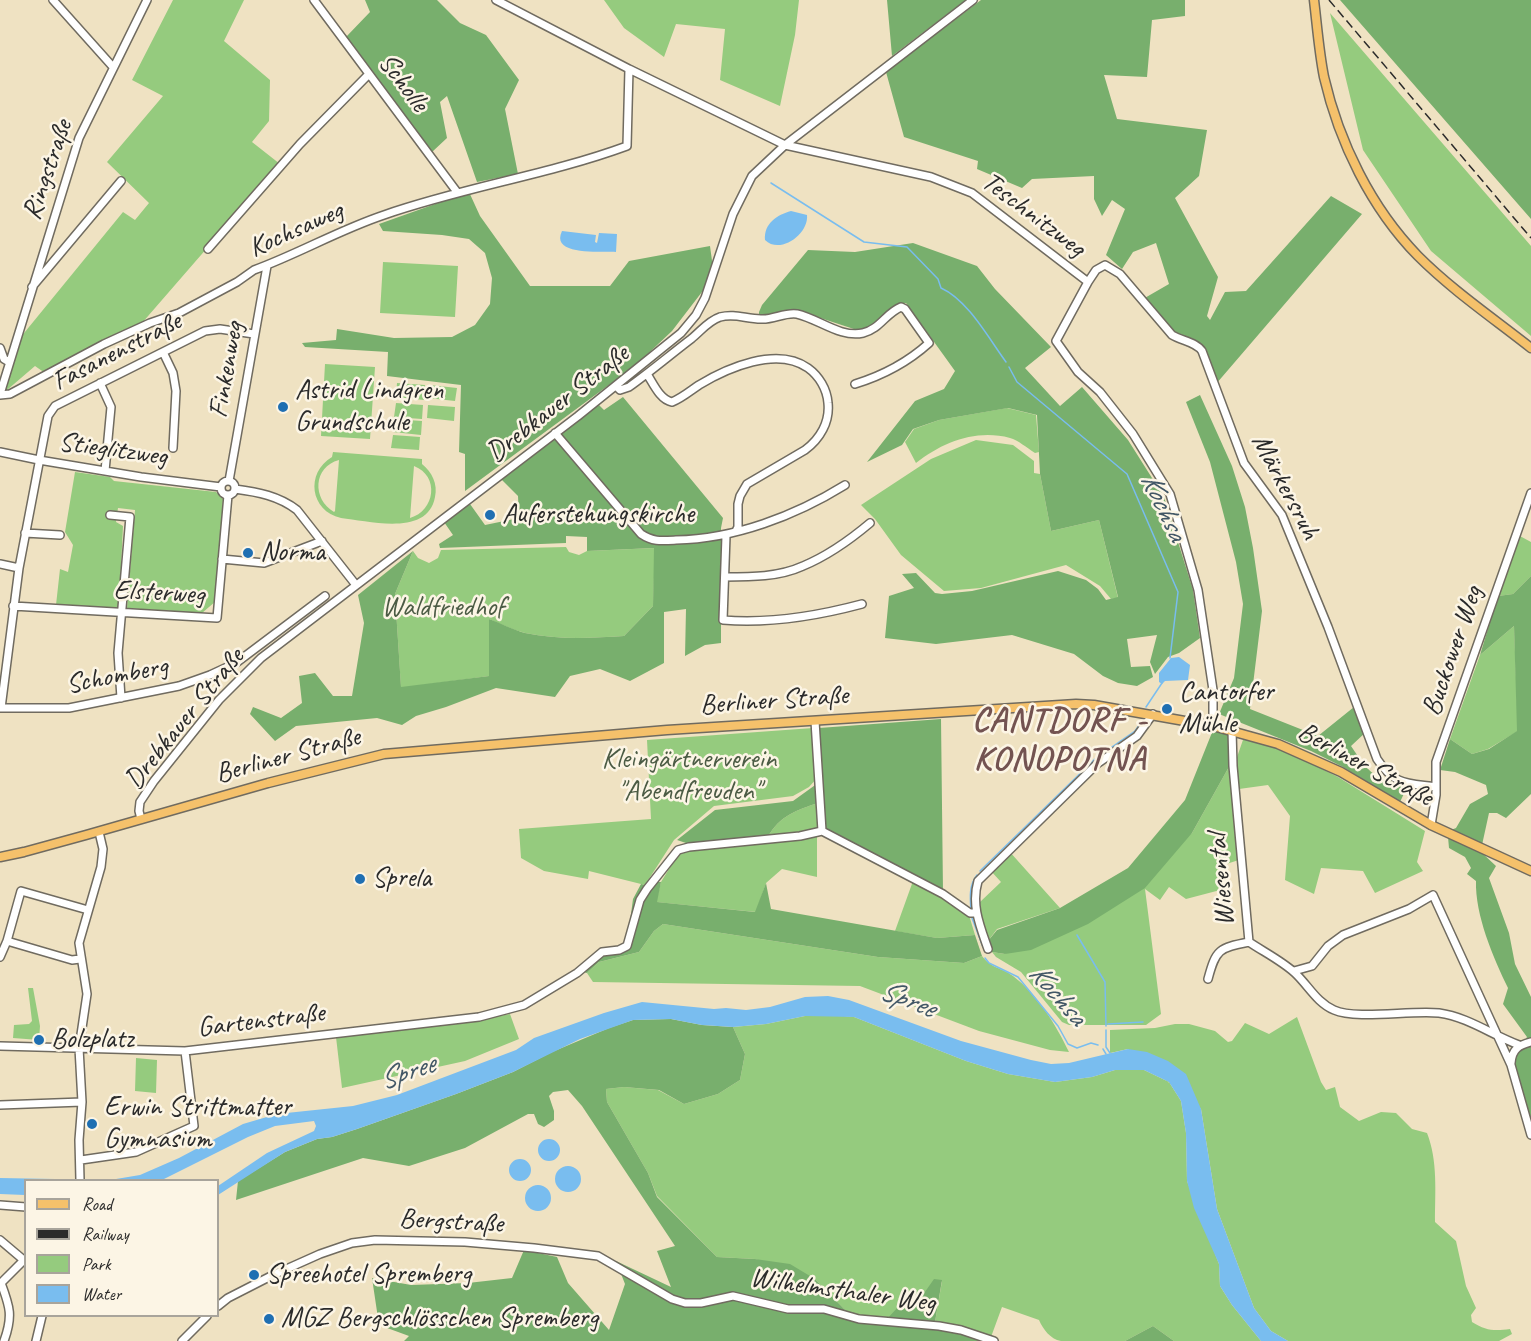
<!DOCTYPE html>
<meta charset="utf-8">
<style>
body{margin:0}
#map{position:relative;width:1531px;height:1341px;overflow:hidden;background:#efe2c2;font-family:Caveat,sans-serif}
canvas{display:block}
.legend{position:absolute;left:24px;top:1179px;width:195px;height:138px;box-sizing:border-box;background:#fcf5e5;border:2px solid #a8a49b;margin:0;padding:8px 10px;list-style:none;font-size:18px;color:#2b2b2b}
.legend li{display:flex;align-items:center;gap:12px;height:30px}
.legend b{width:30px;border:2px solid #a8a49b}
</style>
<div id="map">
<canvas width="1531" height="1341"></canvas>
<ul class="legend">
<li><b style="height:8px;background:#f5c16b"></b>Road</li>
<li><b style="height:8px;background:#2b2b2b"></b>Railway</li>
<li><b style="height:16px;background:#95cb7e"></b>Park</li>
<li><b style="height:16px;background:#79bdef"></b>Water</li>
</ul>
</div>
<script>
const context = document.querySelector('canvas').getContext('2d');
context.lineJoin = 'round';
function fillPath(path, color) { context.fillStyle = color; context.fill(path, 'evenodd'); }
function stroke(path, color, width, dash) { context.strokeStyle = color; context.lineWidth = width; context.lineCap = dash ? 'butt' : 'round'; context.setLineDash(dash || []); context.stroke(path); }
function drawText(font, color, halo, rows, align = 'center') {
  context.font = font + ' Caveat,sans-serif'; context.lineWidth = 5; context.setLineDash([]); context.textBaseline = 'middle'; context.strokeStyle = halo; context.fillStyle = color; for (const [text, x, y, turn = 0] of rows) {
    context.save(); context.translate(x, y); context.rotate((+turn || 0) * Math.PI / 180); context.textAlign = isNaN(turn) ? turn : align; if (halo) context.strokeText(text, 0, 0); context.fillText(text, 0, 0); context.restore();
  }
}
fillPath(new Path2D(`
 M173,0H244L224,41L270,80L269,121L252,142L280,164L142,323L85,350L45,373L35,366L7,390L5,388L20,338L123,212L135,220L149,203L107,162L163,96L132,80Z
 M604,0H799L795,35L780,106L720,80L725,29L676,24L664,57L624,28Z
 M1330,13L1531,246V336L1431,251L1363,150Z
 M383,262L458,266L455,317L380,313Z
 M325,364L375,367L370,439L321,436Z
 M397,383L425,385L424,400L396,397Z
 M430,385L457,388L455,401L428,398Z
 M396,403L423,405L422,419L394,417Z
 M428,405L455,407L454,421L427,418Z
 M1007,408L1036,415L1039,452L1035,453C1027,448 1018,440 1010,438C976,429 943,442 916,463L905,442L914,429L939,420Z
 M394,419L422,421L421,435L393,432Z
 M393,435L420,437L419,450L391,448Z
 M976,440L1013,445L1034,461V473L1040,474L1051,531L1099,520L1118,598L1111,599L1100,586L1066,565L981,588L944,591L901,555L875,519L861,505L931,459Z
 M333,452L422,459V464C432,472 438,484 435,497C428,537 369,521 341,518C310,511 305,473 332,457ZM339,460L335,511L334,512C312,499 313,467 339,460ZM414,466C440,476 435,511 410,518Z
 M75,472L110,477L114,481L216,492L223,499L216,601L202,613L127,608L135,510L118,508L116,522L123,526L119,608L56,605L60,569L68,572L73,545L65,532Z
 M1518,535L1531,542V576L1513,594L1498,596Z
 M566,547L569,552L579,555L587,551L655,548L653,606L624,636C591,638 558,640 525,633C513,630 501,624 489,619V676L401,688L395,594L413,551L418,558L429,563L438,558L441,550Z
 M1514,626L1518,731L1488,749L1472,754L1450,739L1480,655Z
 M813,728L817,778L809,787L793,796L714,806L674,840L645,885L589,871L588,879L544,871L521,858L519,829L651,819L647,740Z
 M1244,737L1282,749L1338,777L1425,831L1417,862L1423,871L1375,893L1363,871L1321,868L1314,894L1285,880L1290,816L1268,785L1239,789L1236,760Z
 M1230,765L1242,859L1220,866L1224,889L1186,899L1169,887L1160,900L1145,889L1161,1014L1146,1025H1069L1062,1022L1021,972L996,957L992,952L1005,954L1192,833Z
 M818,803L819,829L768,837C779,816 797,810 818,803Z
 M817,836V877L782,869L766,883L756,912L656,902L661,882L680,851L691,848L801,839Z
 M1009,851L1060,908L997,929L988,941L981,919L980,902L1001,882L990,870Z
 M913,881L944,898L969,915L975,935L937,938L895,931Z
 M663,924L878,957L964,963L982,956C992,969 1001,967 1013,976C1038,995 1056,1025 1069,1052L1050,1050L979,1031L860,986L593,982L587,973L599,962L639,952L654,931Z
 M28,988H33L40,1026L39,1040L13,1038L14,1025L29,1024L32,1021Z
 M510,1014L519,1039L465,1061L342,1088L336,1037L479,1020Z
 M833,1015L854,1017L966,1061L1008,1074L1055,1082L1092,1077L1115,1070H1144L1169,1082L1181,1101L1186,1133L1187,1181L1219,1264L1220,1286L1232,1305L1261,1341H1174L1153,1326L1125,1341H1061C1050,1339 1043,1329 1039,1320L1002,1307L991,1337L960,1327L935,1322L942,1281L913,1309L886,1320L851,1316L815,1279L755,1259L717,1257L657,1196L648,1173L607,1102L606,1089L624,1087L658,1090L684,1104L718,1094L740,1080L745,1054L733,1027L766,1024L805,1016Z
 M1297,1017L1321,1082L1326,1090L1335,1087L1340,1107L1359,1121L1381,1112L1396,1113L1412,1129L1427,1133C1438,1161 1435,1192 1435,1222L1456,1241L1466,1286L1476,1308L1471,1315L1472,1322C1486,1331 1495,1331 1510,1329L1512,1334L1499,1341H1288L1271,1331L1254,1308L1217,1209L1201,1109L1128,1049L1110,1053V1030L1155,1028L1175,1024H1189L1215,1031L1228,1042L1232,1041L1245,1023L1269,1034Z
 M136,1058L157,1060L156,1093L135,1091Z`), '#95cb7e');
fillPath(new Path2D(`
 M365,0H437L460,23L486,35L519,80L505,109L518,174L477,182L447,96L440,102L447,138L432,152L346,37L370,12Z
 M887,0H966L892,56Z
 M981,0H1185V16L1152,20L1147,77L1104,75L1117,119L1207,130L1199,176L1175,198L1218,277L1207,316L1210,320L1225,292L1246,291L1331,196L1362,214L1216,384L1203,346L1176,334L1143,299L1169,284L1156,243L1133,252L1122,269L1106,255L1125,209L1112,200L1102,216L1094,199V176L1032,179L1022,188L977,169L978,161L904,137L886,72Z
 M1340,0H1531V219Z
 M469,192L480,216L530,286H610L629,261L710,246L713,268L705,288L672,331L636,365L465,491V454L459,452L461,385L387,376L388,352L305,347L302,343L336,340L337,329L394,338L452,337L475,325L490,304L492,278L485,253L469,239L442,235L383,231L379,224Z
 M913,243L977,266L995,289L1051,347L1025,368L1060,406L1082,387L1128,440L1164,497L1193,590L1200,638L1179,653L1168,657L1155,674L1150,662L1157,635L1127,639L1131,667L1150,666L1153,677L1137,686L1118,683L1103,676L1074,654L1012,635L936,644L885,638L889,596L914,588L902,574L916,573L935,593L942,594L972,591L1058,571L1086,580L1098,589L1106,600L1118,597L1099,520L1051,531L1040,474L1037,415L1008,408L939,420L913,429L902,445L867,462L915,401L944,389L955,371L906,303L896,306L877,327L863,332L796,310L759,317V312L762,305L808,250L855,252Z
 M1200,395L1232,466L1245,507L1253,548L1262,611L1250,709L1318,736L1354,707L1366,732L1351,746C1370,774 1373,779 1408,785L1400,802L1343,767L1311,751L1219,714L1234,678L1243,604L1236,562L1210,462L1186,402Z
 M623,397L723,518L721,528V643L705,645L685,656L686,609L664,612V663L630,681L600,669L570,676L555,697L496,688L446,707L416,716L402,725L377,718L296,726L275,741L250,714L253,707L281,718L302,703L299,676L315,673L333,696H352L364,623L358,595L413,551L395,594L401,687L489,676V619C501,623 513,630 525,633C558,640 591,638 624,636L653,606L654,548L587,551V537L566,536V543L440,548L439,544L453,535L444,522L470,504L485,525L519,518L518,496L499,477L599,405L604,410Z
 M1531,576V794L1506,818L1497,813H1489L1482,845L1451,830L1456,828L1470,804L1488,794L1486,785L1455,772L1440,770L1450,739L1472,754L1489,749L1517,731L1514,626L1480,655L1498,596L1513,594Z
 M941,719L943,892L824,830L819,728Z
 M1213,730L1229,734L1230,765L1192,833L1145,888L1088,924L1031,950L1005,954L992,952L988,941L997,930L1060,908L1128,868L1185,800Z
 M818,783V803C797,810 779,816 768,837L689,844L677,840L715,810L793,801Z
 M1448,837L1481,852L1496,866L1489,878L1509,933L1515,964L1531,997V1123L1515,1065L1516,1054L1527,1037L1503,1004L1508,988C1493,957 1475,915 1476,881L1467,874L1471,868L1465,857L1449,848Z
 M649,882H661L657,902L755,912L766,883L771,909L937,938L975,935L982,956L964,963L878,957L663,924L654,931L639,952L599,962L587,973L576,970L602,951L619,949L627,944L633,899L641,884L645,885Z
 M671,1019L702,1025L733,1027L745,1054L740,1080L718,1094L684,1104L659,1090L624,1087L606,1089L607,1102L648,1173L657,1197L717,1257L755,1259L790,1264L815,1279L851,1316L940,1328L986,1341H404L409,1336L379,1325L372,1278L411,1285L468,1283L512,1278L524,1250L557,1257L568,1283L609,1330L625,1284L616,1261L671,1287L657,1251L675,1246L582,1106L568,1090L553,1092L549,1096L554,1111V1120L544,1127L538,1124L534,1114H528L465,1148L409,1166L363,1158L236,1200L238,1181L285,1152L317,1139L332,1137L357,1129L456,1094L513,1072L552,1052L609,1028L633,1020Z
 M934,1279L942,1280L935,1322L886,1320L899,1306L913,1309Z
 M1153,1326L1174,1341H1125Z`), '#78af6d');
fillPath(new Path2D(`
 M791,211L807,215C809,234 780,255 765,240C764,223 777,215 791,211Z
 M562,231L596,235L595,242L597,243L599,233L617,234L616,252C600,251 550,256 562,231Z
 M1179,657L1190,665L1188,680L1165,681L1162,684L1159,682V673L1171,658Z
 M828,996L849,1000L961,1041L1031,1060L1051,1064L1069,1063L1128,1049L1147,1052L1168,1061L1186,1074L1201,1109L1217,1209L1254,1308L1271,1331L1288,1341H1261L1232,1305L1220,1286L1219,1264L1194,1208L1187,1181L1186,1133L1181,1101L1169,1082L1144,1070H1115L1092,1077L1055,1082L1008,1074L966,1061L854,1017L805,1016L766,1024L733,1027L702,1025L671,1019L633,1020L580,1039L513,1072L456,1094L357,1129L332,1137L317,1139L285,1152L218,1195V1186L267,1153L314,1131L316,1126L314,1121L275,1126L248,1137L162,1180H26L25,1195L0,1194V1178L110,1180L140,1175L179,1158L243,1124L277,1114L353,1106L397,1095L516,1050L534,1038L604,1013L642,1002L714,1009L726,1008L746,1010L770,1007L805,997Z
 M538 1150a11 11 0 1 1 22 0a11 11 0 1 1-22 0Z
 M509 1170a11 11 0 1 1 22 0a11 11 0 1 1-22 0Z
 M555 1179a13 13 0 1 1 26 0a13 13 0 1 1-26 0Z
 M525 1198a13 13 0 1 1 26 0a13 13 0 1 1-26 0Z`), '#79bdef');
stroke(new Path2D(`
 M771,183L864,242L907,247L938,279L941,288C968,300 989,339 1006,362
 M1009,367L1017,382L1127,474L1178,592L1170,658
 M1146,707L1162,683
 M980,871L1096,758L1135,731L1143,720
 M971,910C970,897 969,885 977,875
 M972,918L983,947
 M1077,935L1105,982L1106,1026
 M985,958L989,963L1018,977L1058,1026L1068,1044L1077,1048L1091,1043L1098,1045
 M1108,1024L1143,1022
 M1106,1030V1047L1110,1053
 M1103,1049L1106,1054`), '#79bdef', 1.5);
const minor = new Path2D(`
 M53,0L113,67
 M314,0L457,192
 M496,0L629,69L785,145L931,177L972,193L1088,282L1056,341L1078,372L1100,392L1133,434L1170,494L1198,590L1213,690V726
 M208,249L300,144L369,74
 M1088,282L1096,270L1105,265L1120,274L1172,335C1182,341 1196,342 1202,351L1244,463L1282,515L1328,627L1377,759C1395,786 1407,783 1436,787
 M32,287L121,181
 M0,348L4,359L9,362
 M163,352L173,373L176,391L173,448
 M647,374C653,383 660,400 672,402C682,398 690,391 699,385C727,368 777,346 808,368C819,376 827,389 828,403C830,422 820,439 805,450L747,484L740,496L738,504V527L736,531
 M100,383L111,407L105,471
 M616,386L620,390L629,387C650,372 670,355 691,339C701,331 708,321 720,317C735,313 746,319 761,319C773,320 785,312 797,314C819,319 840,338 863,333C880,329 886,313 901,307L905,309L929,343C908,362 881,376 855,384
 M0,394L79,138L147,0
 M0,395L10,394L104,344L150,323L179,313L237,282L254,270C298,254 339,230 384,215C464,187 548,175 627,146L629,69
 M555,433L641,534C653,542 661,541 676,540C734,539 795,516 845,485
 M0,452L39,460L141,477L221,487
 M221 488a7 7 0 1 1 14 0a7 7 0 1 1-14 0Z
 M229,481L267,266
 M235,489C258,492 279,496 297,510L356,585
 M110,515L130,517L118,653L121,698
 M25,533L60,535
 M726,536L723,620C770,624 817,616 862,604
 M222,559L264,563L322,541
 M0,564L19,568
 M725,577C751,577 779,577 803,566C827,556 851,539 870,523
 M13,606L217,618L228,495
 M0,708H69L179,686L210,675L236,663L325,596
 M1,708L19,568L48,416L55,406L205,331L220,329L254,334
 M815,721L822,831
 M1232,730L1233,766L1249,942
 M141,819L139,811L140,802L154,781L219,700L261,658L578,416L681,333L696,315L705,298L733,214L752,176L785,145L973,0
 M1431,825L1436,795V762L1531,493
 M7,941L72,960L80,959
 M1249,942C1264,952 1282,961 1295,973C1308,985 1317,1003 1334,1010C1357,1020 1410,1010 1439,1013C1468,1017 1492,1035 1519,1045
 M988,949C980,926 971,905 978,881L1097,764L1137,736L1153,714
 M0,957L7,941L21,891L88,910
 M1294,971L1312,966L1328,946L1343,935L1409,909L1433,895L1511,1065L1531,1135
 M1208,979C1216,949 1219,948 1249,942
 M0,1046L185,1051L479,1017L524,1005L577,973L602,952L619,950L627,946L640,900L647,889L678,850L689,847L800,836L822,831L943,894L970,913H976
 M1511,1063C1512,1049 1519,1045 1531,1042
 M0,1105L82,1102
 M81,1160L136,1152L194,1126L185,1051
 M80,1180L79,1140L82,1102L79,1048L87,994L79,943L101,867L103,849L99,832
 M0,1205L26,1207
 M0,1240L26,1262
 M218,1306L228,1298L273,1275L320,1254L352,1243L375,1240L465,1242L534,1248L598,1256L672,1299L685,1303H701L733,1296L788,1309H824L859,1319L939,1326L961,1330L994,1341
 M4,1341C13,1316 10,1307 1,1283L23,1261
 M36,1341L42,1316
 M182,1341L207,1316`);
const major = new Path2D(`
 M1314,0C1317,25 1319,52 1324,77C1339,142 1371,208 1418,256C1452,290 1493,318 1531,348
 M0,857L24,852L86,835L268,783L384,754L667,730L1076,704L1094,705L1213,726L1278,744L1341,772L1431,825L1531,871`);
stroke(minor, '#706b60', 10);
stroke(major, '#706b60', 11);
stroke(minor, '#fff', 7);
stroke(major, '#f5c16b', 8);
stroke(new Path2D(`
 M1329,0L1531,238`), '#2b2b2b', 1.5, [9, 4.5]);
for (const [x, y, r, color] of [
 [283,407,6,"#1f6fb2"],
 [490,515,6,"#1f6fb2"],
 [248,553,6,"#1f6fb2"],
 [1167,709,6,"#1f6fb2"],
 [360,879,6,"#1f6fb2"],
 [39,1040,6,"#1f6fb2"],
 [92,1124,6,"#1f6fb2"],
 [254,1275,6,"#1f6fb2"],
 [269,1319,6,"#1f6fb2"]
]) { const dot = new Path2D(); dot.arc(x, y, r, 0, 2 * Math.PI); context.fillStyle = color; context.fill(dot); stroke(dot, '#fcf5e5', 2); }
drawText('28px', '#2b2b2b', '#fcf5e5', [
 ["Scholle",403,83,53],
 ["Ringstraße",48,170,-71],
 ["Teschnitzweg",1033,215,37],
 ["Kochsaweg",296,230,-24],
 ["Fasanenstraße",117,352,-27],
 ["Finkenweg",227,370,-80],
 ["Drebkauer Straße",558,404,-38],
 ["Stieglitzweg",113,450,8],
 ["Märkersruh",1285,487,62],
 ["Elsterweg",159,593,3],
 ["Buckower Weg",1453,651,-71],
 ["Schomberg",117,676,-11],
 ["Berliner Straße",774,701,-4],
 ["Drebkauer Straße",185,719,-51],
 ["Berliner Straße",288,756,-15],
 ["Berliner Straße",1365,765,28],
 ["Wiesental",1222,880,-95],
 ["Gartenstraße",261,1021,-7],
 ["Bergstraße",451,1222,3],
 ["Wilhelmsthaler Weg",843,1291,8]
]);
drawText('28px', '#2b2b2b', '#fcf5e5', [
 ["Astrid Lindgren",295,391],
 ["Grundschule",295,423],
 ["Auferstehungskirche",502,515],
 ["Norma",260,553],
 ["Cantorfer",1179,693],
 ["Mühle",1179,725],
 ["Sprela",372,879],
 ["Bolzplatz",51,1040],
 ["Erwin Strittmatter",104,1108],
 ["Gymnasium",104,1140],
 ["Spreehotel Spremberg",266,1275],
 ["MGZ Bergschlösschen Spremberg",281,1319]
], 'left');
drawText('28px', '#4b5b44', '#fcf5e5', [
 ["Waldfriedhof",443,608],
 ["Kleingärtnerverein",689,760],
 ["\"Abendfreuden\"",689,792]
]);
drawText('italic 30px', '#425766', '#fcf5e5', [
 ["Kochsa",1163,507,65],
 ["Kochsa",1057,995,49],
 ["Spree",907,1000,21],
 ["Spree",407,1073,-19]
]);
context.letterSpacing = '1.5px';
drawText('bold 34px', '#735351', '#fcf5e5', [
 ["CANTDORF -",1060,721],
 ["KONOPOTNA",1060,760]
]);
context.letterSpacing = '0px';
</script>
